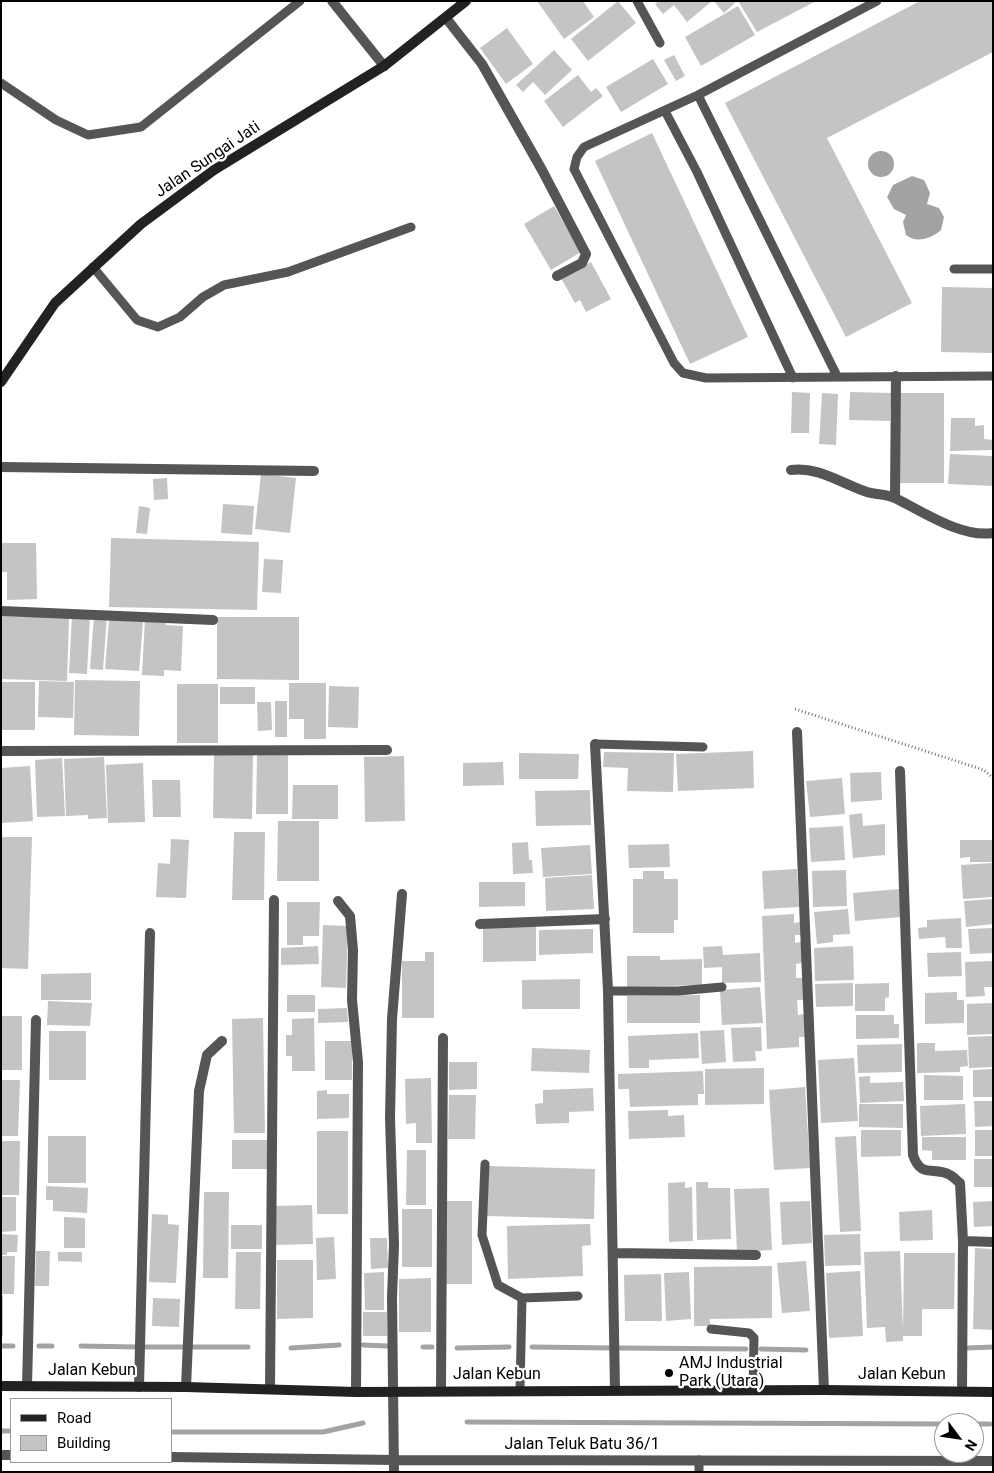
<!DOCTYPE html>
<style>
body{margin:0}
#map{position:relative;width:994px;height:1473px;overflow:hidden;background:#fff;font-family:Roboto,sans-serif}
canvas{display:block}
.frame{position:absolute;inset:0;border:2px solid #000;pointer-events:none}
.legend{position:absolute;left:10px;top:1398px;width:162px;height:65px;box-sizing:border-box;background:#fff;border:1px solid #999;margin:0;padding:6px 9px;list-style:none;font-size:15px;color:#000}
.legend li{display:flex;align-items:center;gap:10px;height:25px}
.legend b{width:25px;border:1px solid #999}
.north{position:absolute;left:934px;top:1413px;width:50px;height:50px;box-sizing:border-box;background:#fff;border:1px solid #999;border-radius:50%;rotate:121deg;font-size:14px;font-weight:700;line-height:20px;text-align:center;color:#000}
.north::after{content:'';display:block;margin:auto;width:18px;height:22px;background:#000;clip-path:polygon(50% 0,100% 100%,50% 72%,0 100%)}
</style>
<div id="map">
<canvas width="994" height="1473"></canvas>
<div class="frame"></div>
<ul class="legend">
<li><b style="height:6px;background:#222"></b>Road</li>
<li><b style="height:14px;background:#c4c4c4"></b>Building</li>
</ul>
<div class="north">N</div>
</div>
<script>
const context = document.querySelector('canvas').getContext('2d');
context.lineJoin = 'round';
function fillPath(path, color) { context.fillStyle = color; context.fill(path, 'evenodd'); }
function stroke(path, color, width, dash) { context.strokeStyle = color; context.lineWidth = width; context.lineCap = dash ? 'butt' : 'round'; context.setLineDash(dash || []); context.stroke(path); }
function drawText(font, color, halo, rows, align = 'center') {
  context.font = font + ' Roboto,sans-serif'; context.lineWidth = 4.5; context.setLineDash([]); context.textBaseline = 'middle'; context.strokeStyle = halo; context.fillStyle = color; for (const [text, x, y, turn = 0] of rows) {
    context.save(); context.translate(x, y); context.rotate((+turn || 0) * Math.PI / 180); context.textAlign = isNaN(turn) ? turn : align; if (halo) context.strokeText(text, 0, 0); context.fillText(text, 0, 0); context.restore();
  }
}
fillPath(new Path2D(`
 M868 164a13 13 0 1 1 26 0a13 13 0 1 1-26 0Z
 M912,176L924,180L930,193L927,204L939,208L944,217L941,230C932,238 917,244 906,235L903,222L906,215L894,209L887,197L893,185Z`), '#a3a3a3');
stroke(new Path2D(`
 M363,1345L387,1346
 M1,1346H13
 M39,1346H52
 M81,1346L136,1347
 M145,1347H182
 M194,1347H248
 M423,1347H432
 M532,1347L611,1348
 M291,1348L339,1345
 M457,1348L509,1347
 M620,1348L746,1349
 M967,1348L993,1347
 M761,1349L806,1350
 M467,1422L944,1424
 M974,1424H990
 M1,1431H11
 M171,1432H323L363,1423`), '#a3a3a3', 5);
fillPath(new Path2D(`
 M537,1H583L594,17L564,39Z
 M618,1L636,23L588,61L571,39Z
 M659,1H712L687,22L674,5L663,14L655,4Z
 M714,1H735L736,2L724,13Z
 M738,1H816L757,32Z
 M920,1H993V52L827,138L912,303L846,337L725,103Z
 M738,6L755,35L701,66L685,37Z
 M507,28L533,64L506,84L480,48Z
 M554,50L572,70L545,95L533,82L523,92L516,85Z
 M674,55L685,76L676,81L664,60Z
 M653,59L668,84L621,112L606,87Z
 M578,75L591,92L596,88L603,96L563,127L544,101Z
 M652,133L748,337L690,364L595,161Z
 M554,206L581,252L551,270L524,224Z
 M591,262L611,299L586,312L580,300L575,303L561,278Z
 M942,287L993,288V353L941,352Z
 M792,392L810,393L809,433H791Z
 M850,392L891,393L890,421L849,420Z
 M822,393L838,394L836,445L819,444Z
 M898,393H944V483H898Z
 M951,418H975V426L984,425V439L993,440L992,450L950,451Z
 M950,454L993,456V486L948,484Z
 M261,474L296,478L290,533L255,529Z
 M167,478L168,499L154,500L153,479Z
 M223,504L254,506L252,535L221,533Z
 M139,506L150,508L147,534L136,533Z
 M111,538L259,542L257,610L109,607Z
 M1,543H36L37,599L7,600V572H1Z
 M264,559L283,560L281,593L262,592Z
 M72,615L90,616L87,674L69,673Z
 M94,615L107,616L103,670L90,669Z
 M1,616L69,618L67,681L1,679Z
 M217,617H299V680L217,679Z
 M145,618L166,619V625L183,626L181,671L164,670V676L142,675Z
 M109,619L143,622L139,671L105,669Z
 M75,680L140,681L139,736L74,735Z
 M39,681L74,682L73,718L38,717Z
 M1,682H35V730H1Z
 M289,683H326V739H304V719H289Z
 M177,684H218V743H177Z
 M329,686L359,687L358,728L328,727Z
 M220,687H255V704H220Z
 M275,701H287V737H275Z
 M257,702H271L272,730L258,731Z
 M753,751L754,788L678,791L676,754Z
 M604,752L674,753L673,792L627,791L628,768L603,767Z
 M257,753H288V814H256Z
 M519,753L579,754L578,779H519Z
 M253,754L252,819L213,818L214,755Z
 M404,756L405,821L365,822L364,757Z
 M104,757L107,818L88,819V815L66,816L64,759Z
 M62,758L65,816L37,817L35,760Z
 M503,762L504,785L463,786V763Z
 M143,763L145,822L108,823L106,765Z
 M30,766L33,821L1,823V768Z
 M881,772L882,800L851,802L850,773Z
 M842,778L845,814L810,817L806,781Z
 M152,780H180L181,817H153Z
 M293,785H338V819H292Z
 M590,790L591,825L536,826L535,791Z
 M862,813L863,826L885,824V855L853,858L849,815Z
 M278,821H319V881H277Z
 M843,826L845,860L811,862L809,828Z
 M234,832H265L264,900H232Z
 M1,837H32L28,969L1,968Z
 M171,839L189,840L186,898L156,897L158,863L170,864Z
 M960,840H993V862H970V857L960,858Z
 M528,842L529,860H532L533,873L513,874L512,843Z
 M669,844L670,867L629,868L628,845Z
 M590,845L592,874L543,877L541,848Z
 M993,863V897L963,899L961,865Z
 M797,869L799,907L764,909L762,871Z
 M846,870L847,906L813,907L812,871Z
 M643,871H664V879H678V920H674V933H633V879H643Z
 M592,875L594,909L546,911L545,878Z
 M479,882H525V906L479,907Z
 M899,889L901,917L855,921L853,893Z
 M993,899V924L966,927L964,901Z
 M287,902H320L319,936H303V945H287Z
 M848,909L850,934L833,935V942L817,944L814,912Z
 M794,914V923L801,922L802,935H795V943L802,942V963L796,964V978H803L804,1000H797L798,1015L804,1014L805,1037H799V1047L767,1049L762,916Z
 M961,918L962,948H946L945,937L919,939L918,928L927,927V920Z
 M323,925L348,926L346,988L321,987Z
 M536,925V961L483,962V926Z
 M993,928V953L970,954L968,929Z
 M593,929V953L539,955V930Z
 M318,946L319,964L281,965V948Z
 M722,946L723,955L760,953L761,982L722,983V967L704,968L703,947Z
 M853,946L854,980L815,981L814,948Z
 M425,952H434V1018H402V961H425Z
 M961,952L962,976L928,977L927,953Z
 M627,956H660V960L702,959V985L627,987Z
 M993,961V987H984L985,996L966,997L965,962Z
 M91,973V1000H41V974Z
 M580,979V1009H522V980Z
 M853,983V1006L816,1007L815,984Z
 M889,983V997L885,998V1011H855V984Z
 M760,987L763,1023L722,1025L720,990Z
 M957,992V1000H964V1023L925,1024V993Z
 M287,995H315V1012H287Z
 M700,995V1023H627V996Z
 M48,1001L92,1003L90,1026L47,1025Z
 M993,1003V1034L967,1035V1004Z
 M347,1008L348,1022L318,1023V1009Z
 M856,1015H894V1024H899V1038L856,1039Z
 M1,1016H22V1070H1Z
 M263,1018L265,1133H234L232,1019Z
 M314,1018L315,1071H292V1056H286V1035H292V1019Z
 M761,1027L762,1051H755L756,1061L733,1062L731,1028Z
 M724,1030L726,1062L702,1064L700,1031Z
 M49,1031H86V1080H49Z
 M698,1033L699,1058L649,1060V1068H629L628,1036Z
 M993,1036V1067L969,1068L968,1037Z
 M325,1041H352V1080H325Z
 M917,1043H935V1051L967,1050L968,1066L960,1067V1072L917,1073Z
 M902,1044V1072L858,1073L857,1045Z
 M532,1048L590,1050L589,1073L531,1071Z
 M854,1058L858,1121L821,1123L818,1060Z
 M449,1062H477V1089L449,1090Z
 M764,1068V1104L705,1105V1069Z
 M993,1069V1097H973V1070Z
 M703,1071L704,1094H698V1105L630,1107L629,1089H618V1074Z
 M924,1075L963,1076V1100H924Z
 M870,1076V1083L903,1082L904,1101L860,1103L859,1077Z
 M431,1078L432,1143H416V1123L406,1124L405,1079Z
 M1,1080H20L18,1136H1Z
 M805,1087L810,1168L774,1170L769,1090Z
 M593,1088L594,1111L569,1112V1123L536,1124L535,1104L543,1103V1090Z
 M327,1090V1094H349V1118L317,1119V1091Z
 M449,1095H476L475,1139H448Z
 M974,1101H993V1126L975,1127Z
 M859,1104H903V1128L859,1127Z
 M965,1104L966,1134L921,1136L920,1106Z
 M668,1110V1116L684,1115L685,1137L629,1139L628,1111Z
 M861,1130H901V1156L861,1157Z
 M975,1130H993V1156H975Z
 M317,1131H348V1214H317Z
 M48,1136H86V1183H48Z
 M856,1136L861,1231L840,1232L835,1137Z
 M922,1137H966V1160H932V1151L922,1150Z
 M232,1140H267V1169H232Z
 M1,1141H20L19,1195H1Z
 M407,1150H426V1205H406Z
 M974,1159H993V1187H974Z
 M489,1166L595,1169L594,1219L487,1216Z
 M685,1182V1188L692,1187L693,1241L669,1242L668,1183Z
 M696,1182H708V1188H730L731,1239L697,1240Z
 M46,1186L88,1188L87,1213L53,1211V1200H46Z
 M769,1188L772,1250L737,1252L734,1189Z
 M204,1192H229L228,1278H203Z
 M1,1197H16V1231L1,1232Z
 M444,1201H472V1284H444Z
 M810,1201L812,1243L782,1245L780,1202Z
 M993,1201V1226L974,1227L973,1202Z
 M312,1205L313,1244L276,1245L275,1206Z
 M402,1209H432V1267H402Z
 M932,1210L933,1240L900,1241L899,1212Z
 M152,1214L168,1215V1224L179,1225L176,1283L149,1282Z
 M64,1217L85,1218V1248H64Z
 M590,1224L591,1245L582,1246L583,1276L508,1279L507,1226Z
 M231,1225H262V1249H231Z
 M1,1234L18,1235L17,1252H7V1255H1Z
 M860,1234L861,1265L825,1266L824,1235Z
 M334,1237L336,1279L317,1280L316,1238Z
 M370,1238H387L388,1268L371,1269Z
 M975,1248L993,1249V1330L973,1329Z
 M36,1251H50L49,1286H35Z
 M900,1251L903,1332L904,1253H955L954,1309H922V1336H903V1341L886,1342L885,1327L867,1328L864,1252Z
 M58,1252H82V1262L58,1261Z
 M236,1252H261L260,1309H235Z
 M1,1256H15L14,1294H1Z
 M277,1260H313V1318L277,1319Z
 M806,1261L810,1311L782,1313L777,1263Z
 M772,1266V1318L710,1319V1326H694V1267Z
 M860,1271L863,1336L829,1338L826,1273Z
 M384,1272V1310H365L364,1273Z
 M689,1272L691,1319L666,1321L664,1273Z
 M661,1274L662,1321H625L624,1275Z
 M431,1278V1332H399V1279Z
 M1,1295H3V1336H1Z
 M153,1298L180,1299L179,1327L152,1326Z
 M363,1312H387V1336H363Z`), '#c4c4c4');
stroke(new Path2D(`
 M795,709L984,770L993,778`), '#777', 3, [1, 2.5]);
stroke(new Path2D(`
 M637,1L660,43
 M877,1L698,95L584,147L577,157L574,169L674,363L683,373L706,378L993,376
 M1,83L56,120L88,135L141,127L300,1
 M698,95L837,376
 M665,111L697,172L793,378
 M93,267L137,320L158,327L180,317L203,297L224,285L288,272L411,227
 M954,269H993
 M595,744L703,747
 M608,991H678L722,987
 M485,1164L482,1235L498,1285L522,1298
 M711,1329L749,1333L754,1338L753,1390
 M520,1390L522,1298L578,1296
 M699,1472V1460`), '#555', 9);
stroke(new Path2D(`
 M332,1L384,66
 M446,18L482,64L542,170L586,254L582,263L557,276
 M1,467L314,471
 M791,470C818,466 842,484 867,492C877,495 888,494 897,499C923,512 962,538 993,533
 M895,497L896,376
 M1,611L213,620
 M797,732L824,1390
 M595,744L608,991L615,1390
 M1,751L387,750
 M900,771L913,1155C921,1179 934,1166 950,1175C954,1177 957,1181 960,1183L963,1241L962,1391
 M338,901L350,916L353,950L352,1000L358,1062L356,1392
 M480,924L605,919
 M963,1241L993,1242
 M614,1253L756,1255
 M27,1386L36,1020
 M139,1387L150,933
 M186,1387L199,1091L207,1055L222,1041
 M270,1389L274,900
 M441,1391L443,1038
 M1,1455H11
 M171,1457L394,1460L993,1461
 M394,1472L392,1297L394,1245L390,1118L392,1019L402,894`), '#555', 10);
stroke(new Path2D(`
 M1,382L55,303L141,224L214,170L384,66L466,1
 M1,1386L186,1387L356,1392L824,1390L993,1392`), '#222', 10);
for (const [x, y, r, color] of [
 [669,1373,5,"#000"]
]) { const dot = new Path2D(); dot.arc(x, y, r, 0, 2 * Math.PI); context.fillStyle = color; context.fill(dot); stroke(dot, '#fff', 2); }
drawText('16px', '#000', '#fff', [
 ["Jalan Sungai Jati",208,160,-34],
 ["Jalan Kebun",92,1371],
 ["Jalan Kebun",497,1375],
 ["Jalan Kebun",902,1375],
 ["Jalan Teluk Batu 36/1",582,1445]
]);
drawText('16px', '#000', '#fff', [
 ["AMJ Industrial",679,1364],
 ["Park (Utara)",679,1382]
], 'left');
</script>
